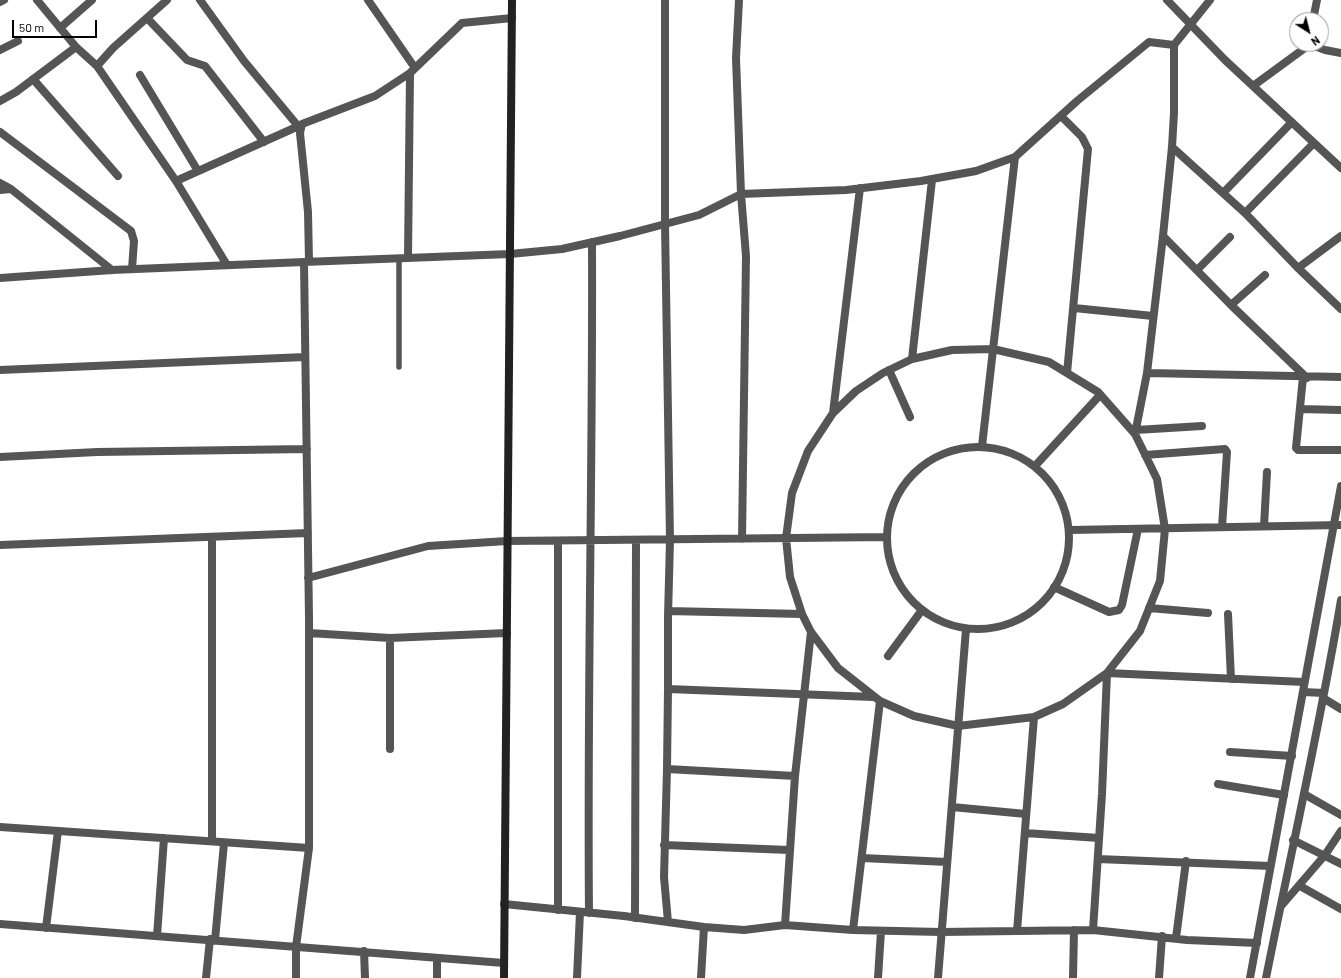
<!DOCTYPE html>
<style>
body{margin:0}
#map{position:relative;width:1341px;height:978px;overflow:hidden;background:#fff;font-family:Barlow,sans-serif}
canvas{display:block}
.north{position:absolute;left:1289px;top:12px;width:40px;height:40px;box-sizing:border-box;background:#fff;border:1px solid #999;border-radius:50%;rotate:144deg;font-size:11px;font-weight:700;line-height:16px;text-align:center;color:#000}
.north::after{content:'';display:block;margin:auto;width:14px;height:18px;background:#000;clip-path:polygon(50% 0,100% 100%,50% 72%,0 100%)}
.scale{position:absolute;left:12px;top:20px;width:85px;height:18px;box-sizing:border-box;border:2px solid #000;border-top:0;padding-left:5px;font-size:12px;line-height:14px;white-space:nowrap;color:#000;-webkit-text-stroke:3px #fff;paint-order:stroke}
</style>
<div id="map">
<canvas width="1341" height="978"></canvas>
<div class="north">N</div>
<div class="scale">50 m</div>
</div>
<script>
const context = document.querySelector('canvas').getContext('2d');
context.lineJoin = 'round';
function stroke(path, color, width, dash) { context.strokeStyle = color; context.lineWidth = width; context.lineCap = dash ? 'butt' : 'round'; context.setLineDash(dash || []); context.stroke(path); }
stroke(new Path2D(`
 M399,258V367`), '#555', 5.5);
stroke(new Path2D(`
 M37,0L76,47
 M167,0L113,48L97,66L176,181L227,265
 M200,0L244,61L298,126
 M368,0L415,68
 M665,0V224L670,540L668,617V689
 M739,0L736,58L741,194L746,256L742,539
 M1167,0L1225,60L1341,168
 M0,2L4,0
 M147,18L187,60L205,66L264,142
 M1313,20L1317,0
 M60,28L92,0
 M1309,44L1325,50L1341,53
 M0,50L18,41
 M140,75L198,171
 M33,79L118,176
 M1253,86L1309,45
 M0,101L16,92L76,47L97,66
 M1061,116L1082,137L1088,149L1067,373
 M0,132L131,231L134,241L132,269
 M1172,147L1245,213L1298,268L1341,309
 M176,181L301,125
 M0,183L11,189
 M0,190L11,189L112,270
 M1223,193L1292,122
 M1245,213L1314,143
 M1163,236L1231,305L1307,378
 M408,257L410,73L462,23L512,18
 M309,261L308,212L300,133L302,124L375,96L410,73
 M304,262L510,254L562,249L620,236L699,215L741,194L846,190L921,181L976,171L1015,157L1077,101L1149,42L1174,45
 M1298,268L1341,236
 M1197,270L1230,237
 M0,278L112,270L304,262L309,618V848L296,947V978
 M1231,305L1265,275
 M1074,308L1153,316
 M912,359L932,180
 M0,370L305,357
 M889,370L910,417
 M1147,373L1163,236L1172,147L1174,113V45L1210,0
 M1303,377L1296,448L1298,450H1341
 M1300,409L1341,410
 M833,413L860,188
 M1136,430L1202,426
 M1135,434L1098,392L1049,362L993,349L952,350L912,359L883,373L856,391L833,413L808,451L792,493L786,538L790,577L802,614L811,632L838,668L880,701L914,716L958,726L1034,717L1063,704L1107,673L1140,631L1160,581L1165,529L1157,479L1135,434L1147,373L1341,377
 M982,446L1015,157
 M887 538a91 91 0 1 1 182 0a91 91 0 1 1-182 0Z
 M1145,455L1225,449L1227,452L1222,527
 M0,457L97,452L307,449
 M1035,466L1100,395
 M1264,526L1267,472
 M1070,530L1341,525
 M0,545L308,533
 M308,578L428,546L507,541L887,537
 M1054,587L1109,612L1119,610L1122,605L1138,529
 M1149,608L1208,613
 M668,611L802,614
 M1228,614L1231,679
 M309,633L390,638L507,633
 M390,638V749
 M888,656L922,610
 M1323,698L1341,709
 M1230,752L1292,756
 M667,769L668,689L873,697
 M1218,784L1284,795
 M1304,794L1341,815
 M952,807L1026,814
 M0,827L309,848
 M1025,833L1099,838
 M1293,840L1341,864
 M212,841V537
 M664,845L789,850
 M862,858L947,862
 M1098,859L1270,866
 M1300,886L1341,909
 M504,904L624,916L704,927L744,930L785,925L853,930L941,932L1093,930
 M1282,905L1325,855L1341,831
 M558,910V542
 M589,913C587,689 593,466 592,242
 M635,918L636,541
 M668,922L664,877L667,769L795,776
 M0,924L504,963
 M785,925L795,776L811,632
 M46,928L58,831
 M853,930L880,701
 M1017,931L1034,717
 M157,936L164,838
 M1176,938L1186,861
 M215,940L224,843
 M1257,943L1187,940L1093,930L1102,794L1107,673L1304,682
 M364,951L365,978
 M437,958V978
 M206,978L210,939
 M577,978L580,912
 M701,978L704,927
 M878,978L881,931
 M938,978L966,629
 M1073,978L1074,930
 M1159,978L1162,936`), '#555', 8);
stroke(new Path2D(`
 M1303,692L1324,693
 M1250,978L1341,486
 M1266,978C1291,852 1320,726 1341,600`), '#555', 8);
stroke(new Path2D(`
 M504,978L512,0`), '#222', 8);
</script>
